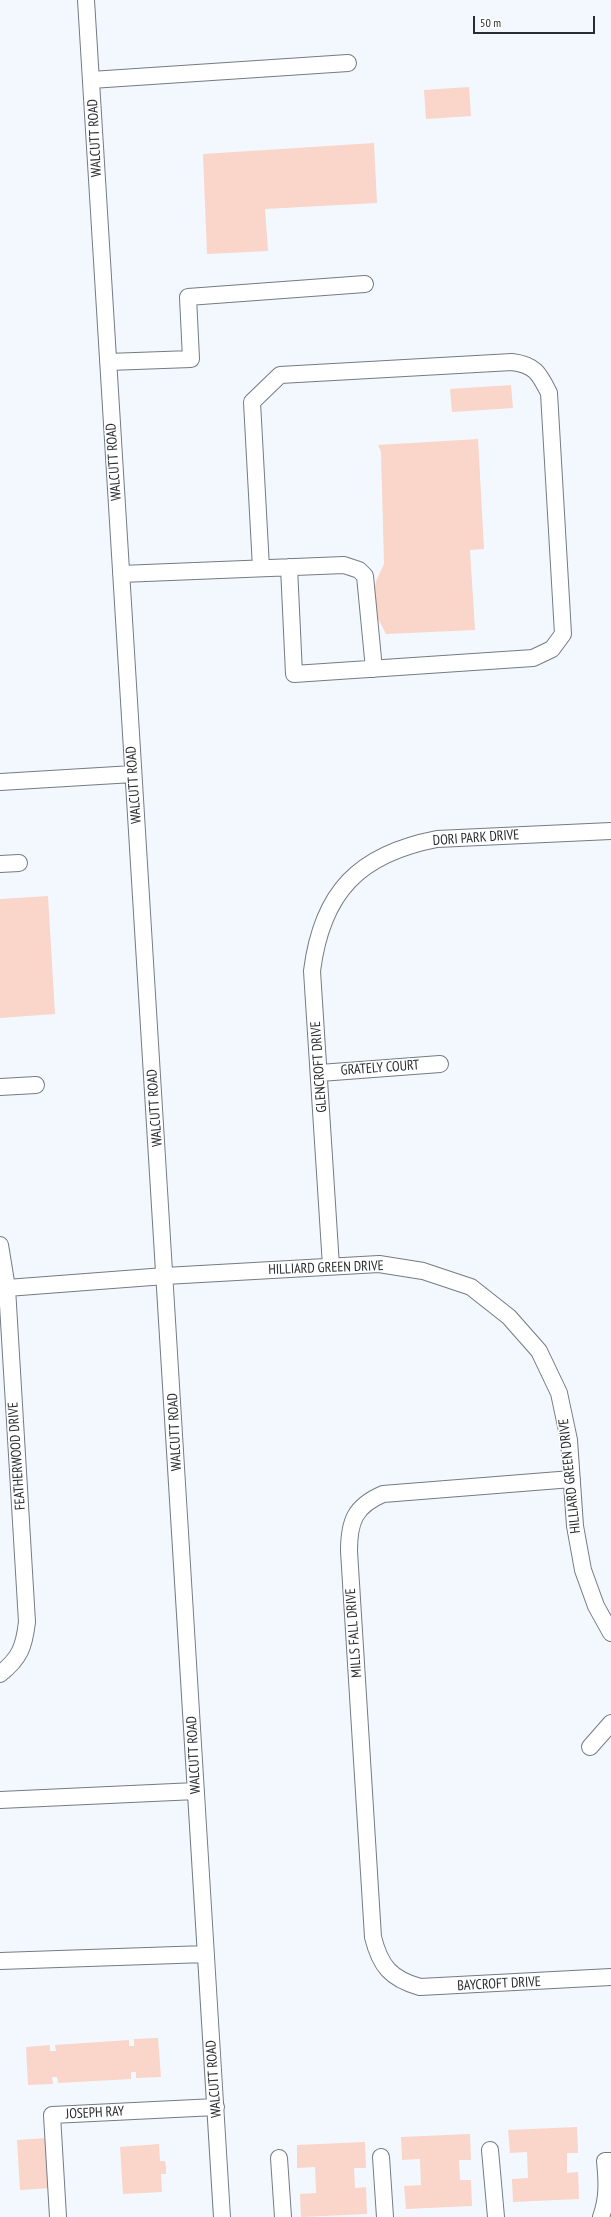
<!DOCTYPE html>
<style>
body{margin:0}
#map{position:relative;width:611px;height:2217px;overflow:hidden;background:#f3f8fe;font-family:"PT Sans Narrow",sans-serif}
canvas{display:block}
.scale{position:absolute;left:473px;top:16px;width:122px;height:18px;box-sizing:border-box;border:2px solid #292c30;border-top:0;padding-left:5px;font-size:12px;line-height:14px;white-space:nowrap;color:#292c30;-webkit-text-stroke:3px #fff;paint-order:stroke}
</style>
<div id="map">
<canvas width="611" height="2217"></canvas>
<div class="scale">50 m</div>
</div>
<script>
const context = document.querySelector('canvas').getContext('2d');
context.lineJoin = 'round';
function fillPath(path, color) { context.fillStyle = color; context.fill(path, 'evenodd'); }
function stroke(path, color, width, dash) { context.strokeStyle = color; context.lineWidth = width; context.lineCap = dash ? 'butt' : 'round'; context.setLineDash(dash || []); context.stroke(path); }
function drawText(font, color, halo, rows, align = 'center') {
  context.font = font + ' "PT Sans Narrow",sans-serif'; context.lineWidth = 3; context.setLineDash([]); context.textBaseline = 'middle'; context.strokeStyle = halo; context.fillStyle = color; for (const [text, x, y, turn = 0] of rows) {
    context.save(); context.translate(x, y); context.rotate((+turn || 0) * Math.PI / 180); context.textAlign = isNaN(turn) ? turn : align; if (halo) context.strokeText(text, 0, 0); context.fillText(text, 0, 0); context.restore();
  }
}
fillPath(new Path2D(`
 M469,87L471,116L426,119L424,90Z
 M374,143L377,203L265,209L268,251L207,254L203,154Z
 M511,385L513,408L452,412L450,389Z
 M478,439L484,549L470,550L475,630L386,634L377,617L373,600L376,581L384,564L381,452L378,445Z
 M48,896L55,1014L0,1018V899Z
 M158,2038L161,2077L136,2078V2072H131V2079L58,2083L57,2077H52L53,2084L28,2085L26,2047L50,2045V2051H56L55,2045L129,2040V2046H134V2039Z
 M577,2127L578,2153H567V2173L578,2172L579,2199L513,2202L512,2179L528,2178L527,2152L510,2153L508,2130Z
 M470,2134L471,2160H459L460,2180H471L472,2206L406,2209L404,2186L421,2185L420,2159L402,2160L401,2137Z
 M47,2138L51,2188L20,2190L17,2140Z
 M365,2142L366,2168H354L355,2188L366,2187L367,2214L301,2217L300,2194L316,2193L315,2167L297,2168V2145Z
 M159,2144L160,2161H165L166,2167V2174H161L162,2192L123,2194L120,2147Z`), '#fad5c9');
const minor = new Path2D(`
 M86,0L222,2217
 M91,80L348,63
 M108,362L191,359L188,297L365,284
 M261,568L252,402L280,375L512,362C535,365 539,373 549,393L563,634L552,649L533,658L294,674L289,567
 M121,574L344,565L359,570L365,576L374,669
 M0,782L133,774
 M0,864L19,863
 M320,1073L440,1064
 M0,1087L36,1085
 M0,1245L7,1288L27,1622C24,1647 20,1658 0,1674
 M331,1266L312,971C322,892 359,854 437,839L611,831
 M7,1288L165,1276L379,1264L423,1271L471,1287L509,1317L539,1351L559,1393L569,1440L575,1526L583,1570L596,1606L611,1633
 M572,1479L383,1494C355,1506 349,1521 349,1551L373,1937C380,1966 391,1979 420,1987L611,1977
 M590,1747L611,1723
 M0,1800L196,1791
 M0,1961L206,1954
 M490,2150L496,2217
 M381,2157L385,2217
 M279,2158L283,2217
 M58,2217L52,2115L216,2107
 M601,2217C608,2198 607,2181 605,2161H611`);
stroke(minor, '#747b83', 18);
stroke(minor, '#fff', 16);
drawText('14px', '#292c30', '#fff', [
 ["WALCUTT ROAD",95,138,-93],
 ["WALCUTT ROAD",114,462,-94],
 ["WALCUTT ROAD",134,785,-94],
 ["DORI PARK DRIVE",476,838,-4],
 ["GLENCROFT DRIVE",319,1067,-94],
 ["GRATELY COURT",380,1068,-4],
 ["WALCUTT ROAD",155,1108,-94],
 ["HILLIARD GREEN DRIVE",326,1268,-2],
 ["WALCUTT ROAD",175,1432,-93],
 ["FEATHERWOOD DRIVE",17,1456,-94],
 ["HILLIARD GREEN DRIVE",570,1476,-96],
 ["MILLS FALL DRIVE",354,1633,-94],
 ["WALCUTT ROAD",194,1755,-93],
 ["BAYCROFT DRIVE",499,1984,-3],
 ["WALCUTT ROAD",214,2079,-94],
 ["JOSEPH RAY",95,2113,-3]
]);
</script>
